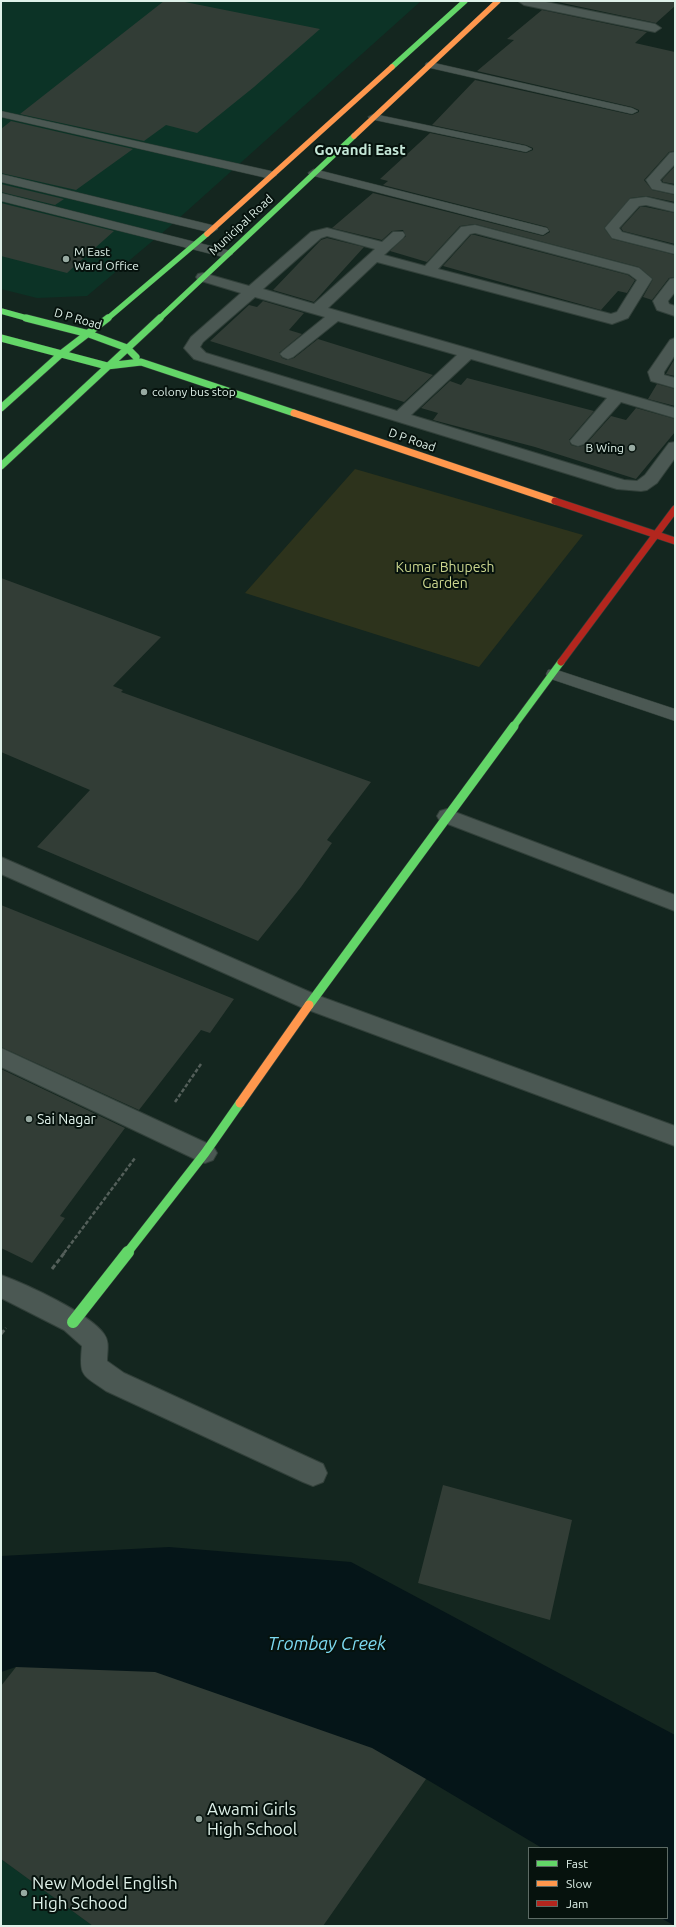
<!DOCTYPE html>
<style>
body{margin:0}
#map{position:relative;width:676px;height:1927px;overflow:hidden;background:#14261f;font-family:Ubuntu,sans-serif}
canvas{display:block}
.frame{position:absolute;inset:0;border:2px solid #dff1e9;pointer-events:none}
.legend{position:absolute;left:528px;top:1847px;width:140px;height:72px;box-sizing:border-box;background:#06120d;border:1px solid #5d6b65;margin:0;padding:5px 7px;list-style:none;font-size:12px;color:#dff1e9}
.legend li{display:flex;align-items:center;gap:8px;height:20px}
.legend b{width:20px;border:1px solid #5d6b65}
</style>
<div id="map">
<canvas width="676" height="1927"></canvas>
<div class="frame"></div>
<ul class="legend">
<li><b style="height:5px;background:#63d668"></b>Fast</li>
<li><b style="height:5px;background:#ff974d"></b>Slow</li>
<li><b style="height:5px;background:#b3261e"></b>Jam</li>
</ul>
</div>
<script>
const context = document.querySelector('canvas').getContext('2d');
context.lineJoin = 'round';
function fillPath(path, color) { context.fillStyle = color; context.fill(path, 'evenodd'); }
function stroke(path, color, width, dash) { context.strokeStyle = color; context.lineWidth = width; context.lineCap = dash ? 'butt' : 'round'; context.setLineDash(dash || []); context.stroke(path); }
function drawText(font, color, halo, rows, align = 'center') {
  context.font = font + ' Ubuntu,sans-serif'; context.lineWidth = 4; context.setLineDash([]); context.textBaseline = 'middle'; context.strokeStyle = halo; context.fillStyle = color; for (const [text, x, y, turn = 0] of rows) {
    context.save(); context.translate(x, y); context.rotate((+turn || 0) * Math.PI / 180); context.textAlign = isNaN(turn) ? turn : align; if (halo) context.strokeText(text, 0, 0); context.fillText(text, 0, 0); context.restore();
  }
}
fillPath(new Path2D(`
 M1,1H421L168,228L87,296L37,298L1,289Z
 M1,1859L93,1926H1Z`), '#0c3326');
fillPath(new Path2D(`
 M355,469L583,535L479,667L245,593Z`), '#2d331c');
fillPath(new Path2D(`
 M169,1547L351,1562L675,1735V1926L661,1918H667V1848H542L426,1779L16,1667L1,1672V1556Z`), '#051518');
fillPath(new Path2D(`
 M164,1H180L320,29L254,87L197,133L166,125L144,141L20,114Z
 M553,1H675V6L656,23Z
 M542,10L647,32L635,43L675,52V151L669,152L644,180L652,190L675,195V202L646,196L630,198L604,228L612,239L675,255V277L669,278L652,300L643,297L653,279L639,267L475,224L460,226L427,262L390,251L406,236L403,230L392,231L382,240L332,228L373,193L543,236L550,232L547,227L383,185L388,181L380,179L430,133L526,153L533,150V148L526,145L432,125L475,80L632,115L639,112V110L632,107L477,71L514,40L507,39Z
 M11,121L133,149L76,190L1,173V129Z
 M675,166V184L663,182L662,180Z
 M1,184L64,199L55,205L1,192Z
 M1,203L114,231L67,273L1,256Z
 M640,207H646L675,213V244L623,231L621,228Z
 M471,235H475L628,275L635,280L627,293L618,291L601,310L443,266Z
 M327,238L364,247L314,302L273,290L321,240Z
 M263,301L304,313L289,330L302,334L279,353L282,358L287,360L294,358L318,339L433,375L404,402L210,341L249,305L257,307Z
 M675,358V376L666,374Z
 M467,378L594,411L569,440L571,445L578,447L585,445L611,416L626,420L636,408L675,419V432L636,479L535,447L433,420L438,413L421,408L450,381L461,385Z
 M657,384L675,389V406L648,399Z
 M1,578L161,637L113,686L123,690L121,692L371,782L327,840L332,843L301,887L258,941L37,847L90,790L1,752Z
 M1,905L234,999L210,1033L201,1030L139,1110L1,1047Z
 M1,1069L125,1128L60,1216L65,1218L32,1263L1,1248Z
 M443,1485L572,1520L550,1620L418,1583Z
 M16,1667L155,1672L372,1748L426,1779L323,1926H93L1,1859V1686Z`), '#323d36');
const lane = new Path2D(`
 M430,62L632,108L638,111L632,114L426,67L425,65L426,63Z
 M1,111L271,171L277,175L271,179L1,117Z
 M374,114L526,146L532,149L526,152L370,119L368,117Z
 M314,169L547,228L549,231L543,235L310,175L308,173Z
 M1,174L216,226L218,229L212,233L1,182Z
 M1,193L231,251L233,254L227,258L1,201Z
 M554,669L675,709V721L548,678L546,674L548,670Z`);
const street = new Path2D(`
 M518,1H541L655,24L661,28L655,32L524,5Z
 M675,152V164L660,180L662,183L675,186V194L652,189L646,180L670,153Z
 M646,197L675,204V212L646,205L639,206L619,228L622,232L675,246V254L612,238L605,228L630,199Z
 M475,225L639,268L652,279L628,318L612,324L377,262L328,308L675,408V418L621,402L584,444L578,446L572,444L570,441L607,398L471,359L411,415L624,480L637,481L645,475L669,443L675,442V458L657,483L647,490L641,491L617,489L194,359L184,348L191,337L241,293L198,280L196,277L198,274L203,273L249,286L311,232L327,228L382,242L393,232H403L405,235L403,238L384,255L425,266L461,227ZM475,233L629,274L637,280L617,312L611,314L438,269L470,234ZM327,236L375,249L314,304L263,289L321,238ZM255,297L325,317L283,351L280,354L283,357L288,359L293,357L338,321L457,355L397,411L206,353L200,347L203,342Z
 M675,278V292L668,301L669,304L675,306V316L657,310L653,301L670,279Z
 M675,338V355L664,372V375L675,378V388L651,381L648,372L670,340Z
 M447,809L675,895V911L440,821L437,816L440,811Z
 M1,857L319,996L675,1126V1146L303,1008L1,874Z
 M1,1048L213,1146L217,1153L213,1160L205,1163L197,1160L1,1067Z
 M1,1275C26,1284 89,1313 104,1334C110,1342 107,1352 107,1361L124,1373L323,1464L327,1473L323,1482L313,1486L303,1482L106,1391C82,1374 79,1377 82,1346L64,1330L1,1298Z`);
const fastFar3 = new Path2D(`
 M392,67L465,1
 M1,311L30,319
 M107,319L207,234
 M159,319L354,136`);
const fastFar2 = new Path2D(`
 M26,318L89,334L127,348L136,357
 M1,338L107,366L141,362L294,413
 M1,408L61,354L108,318
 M1,466L160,318
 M513,727L561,662`);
const fastFar1 = new Path2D(`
 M309,1005L514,726
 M127,1253L205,1153L240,1103`);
const fast = new Path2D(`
 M73,1322L128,1252`);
const slowFar2 = new Path2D(`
 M354,136L498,1
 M207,234L392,67`);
const slowFar1 = new Path2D(`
 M294,413L555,501`);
const slow = new Path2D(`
 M240,1103L309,1005`);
const jam = new Path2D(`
 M555,501L675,541
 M561,662L675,509`);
stroke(lane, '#32403a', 1);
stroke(street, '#32403a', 2);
stroke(fastFar3, '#32403a', 6);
stroke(fastFar2, '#32403a', 8);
stroke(fastFar1, '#32403a', 10);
stroke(fast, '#32403a', 13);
stroke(slowFar2, '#32403a', 6);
stroke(slowFar1, '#32403a', 8);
stroke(slow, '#32403a', 10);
stroke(jam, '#32403a', 8);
stroke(new Path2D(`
 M175,1102L201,1064
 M64,1253L135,1158`), '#545f5a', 2.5, [4, 2]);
stroke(new Path2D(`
 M52,1269L65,1252
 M1,1334L6,1328`), '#545f5a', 3, [5, 2.5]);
fillPath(lane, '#4b5853');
fillPath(street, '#4b5853');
stroke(fastFar3, '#63d668', 5.5);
stroke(fastFar2, '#63d668', 7);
stroke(fastFar1, '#63d668', 9);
stroke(fast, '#63d668', 12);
stroke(slowFar2, '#ff974d', 5.5);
stroke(slowFar1, '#ff974d', 7);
stroke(slow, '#ff974d', 9);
stroke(jam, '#b3261e', 7);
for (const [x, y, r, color] of [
 [66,259,4,"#98aaa2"],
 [144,392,4,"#98aaa2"],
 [632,448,4,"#98aaa2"],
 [29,1119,4,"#98aaa2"],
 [199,1819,4,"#98aaa2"],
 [24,1893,4,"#98aaa2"]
]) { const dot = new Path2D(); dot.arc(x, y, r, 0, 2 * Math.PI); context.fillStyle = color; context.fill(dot); stroke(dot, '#06120d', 1.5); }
drawText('12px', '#dff1e9', '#06120d', [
 ["Municipal Road",241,225,-43],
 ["D P Road",78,319,16],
 ["D P Road",412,440,19]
]);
drawText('12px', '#dff1e9', '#06120d', [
 ["M East",74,252],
 ["Ward Office",74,266],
 ["colony bus stop",152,392],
 ["B Wing",624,448,"right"]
], 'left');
drawText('14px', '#cbd68e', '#06120d', [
 ["Kumar Bhupesh",445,567],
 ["Garden",445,583]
]);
drawText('14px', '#dff1e9', '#06120d', [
 ["Sai Nagar",37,1119]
], 'left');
drawText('bold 15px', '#c5e8d8', '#06120d', [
 ["Govandi East",360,150]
]);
drawText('17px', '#dff1e9', '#06120d', [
 ["Awami Girls",207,1809],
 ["High School",207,1829],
 ["New Model English",32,1883],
 ["High Schood",32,1903]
], 'left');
drawText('italic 18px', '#7ddaf2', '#06120d', [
 ["Trombay Creek",327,1644]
]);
</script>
